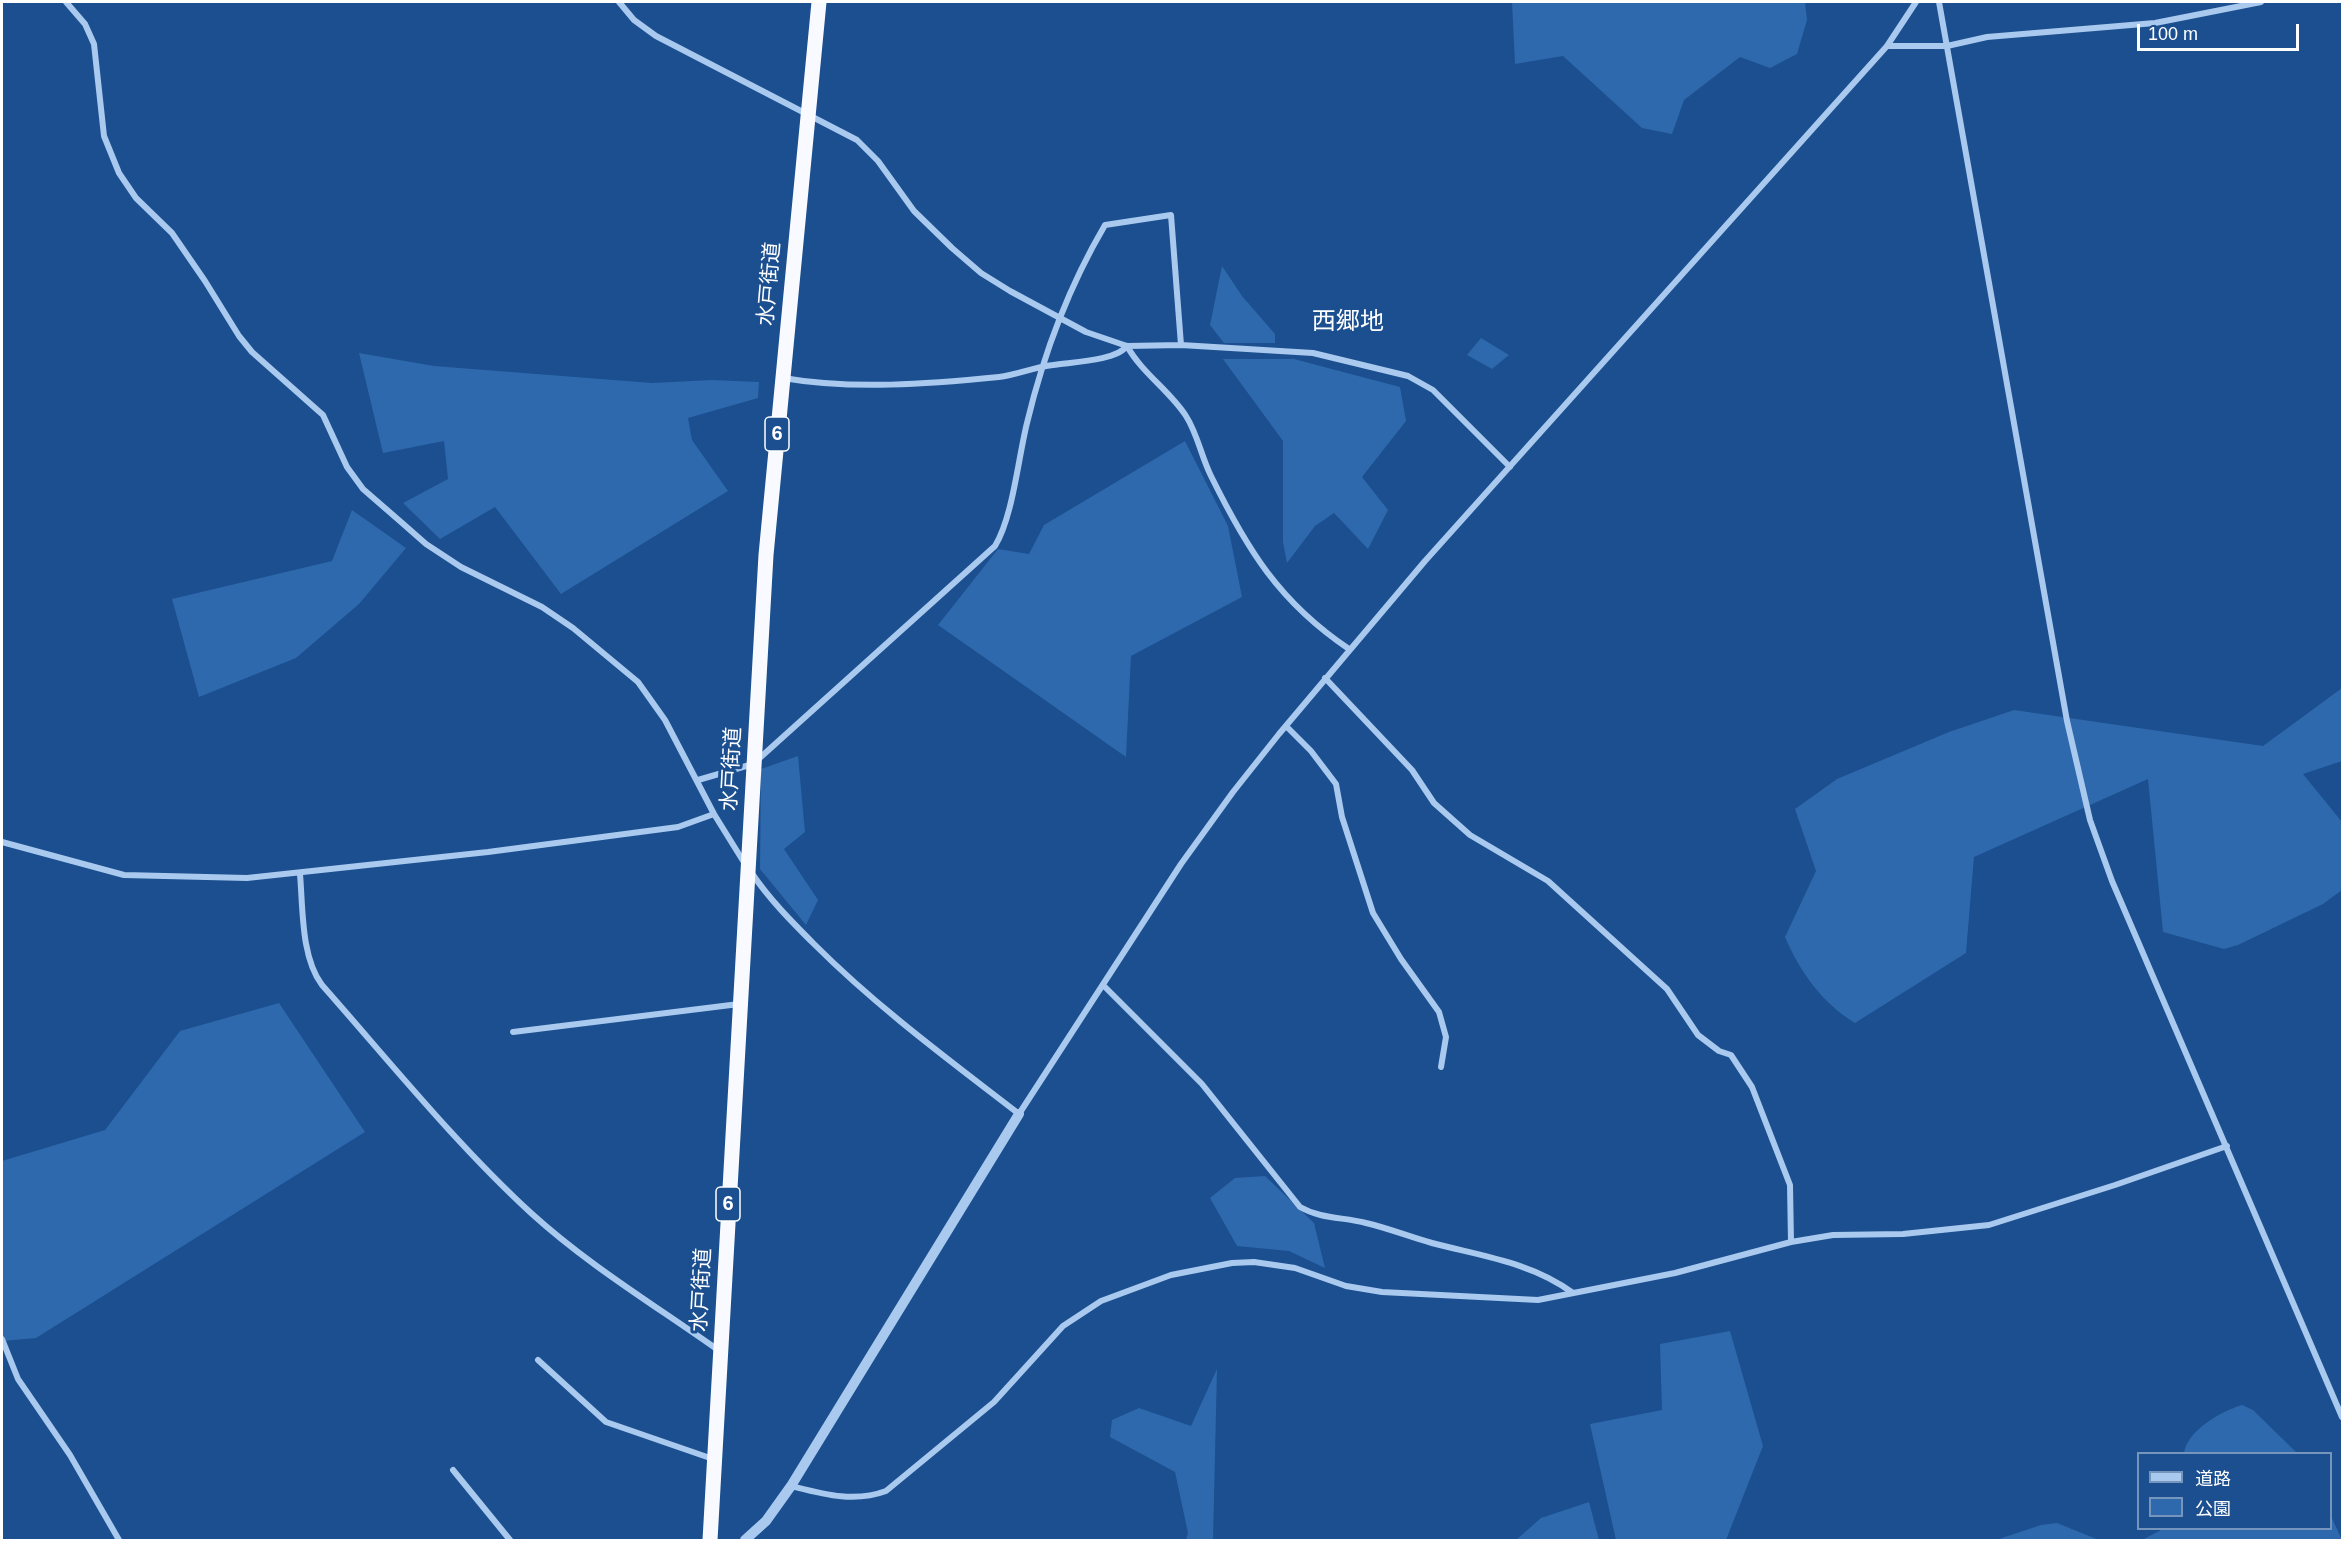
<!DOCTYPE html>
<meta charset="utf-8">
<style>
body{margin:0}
#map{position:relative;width:2344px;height:1542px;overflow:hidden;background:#1b4f8f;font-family:Arial,"Noto Sans JP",sans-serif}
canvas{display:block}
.frame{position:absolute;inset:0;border:3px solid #fff;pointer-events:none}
.legend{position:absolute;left:2137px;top:1452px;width:195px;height:78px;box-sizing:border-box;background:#1b4f8f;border:2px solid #7695bc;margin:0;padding:8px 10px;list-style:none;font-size:18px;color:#fff}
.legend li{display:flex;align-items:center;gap:12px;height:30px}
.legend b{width:30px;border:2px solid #7695bc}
.scale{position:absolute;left:2137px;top:24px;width:162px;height:27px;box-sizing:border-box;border:3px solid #fff;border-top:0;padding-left:8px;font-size:18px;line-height:21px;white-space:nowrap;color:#fff;-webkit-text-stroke:4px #1b4f8f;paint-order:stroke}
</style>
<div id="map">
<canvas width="2344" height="1542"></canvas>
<div class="frame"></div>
<ul class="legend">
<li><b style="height:8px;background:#a9c9ee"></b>道路</li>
<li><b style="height:16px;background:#2e69ad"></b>公園</li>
</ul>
<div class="scale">100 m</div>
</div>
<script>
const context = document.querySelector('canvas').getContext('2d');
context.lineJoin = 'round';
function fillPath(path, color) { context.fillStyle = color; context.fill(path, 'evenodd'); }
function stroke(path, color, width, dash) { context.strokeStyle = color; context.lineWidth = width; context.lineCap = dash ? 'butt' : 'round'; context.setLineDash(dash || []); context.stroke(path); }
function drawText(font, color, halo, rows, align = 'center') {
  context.font = font + ' Arial,"Noto Sans JP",sans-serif'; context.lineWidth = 6; context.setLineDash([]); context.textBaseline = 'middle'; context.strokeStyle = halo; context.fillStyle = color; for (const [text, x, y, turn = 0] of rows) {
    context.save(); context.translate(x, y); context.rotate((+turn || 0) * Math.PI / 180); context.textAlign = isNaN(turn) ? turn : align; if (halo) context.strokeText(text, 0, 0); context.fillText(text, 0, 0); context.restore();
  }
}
fillPath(new Path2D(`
 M1512,2H1805L1807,20L1797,54L1770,68L1740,57L1684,100L1672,134L1642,128L1563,56L1515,64Z
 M1222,266L1242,296L1275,334V343H1224L1210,325Z
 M1481,338L1509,355L1492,369L1467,355Z
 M359,353L434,366L652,383L712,380L759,382L758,398L688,418L692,440L728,491L561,594L495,507L440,539L403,503L448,479L444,441L383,453Z
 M1223,359H1294L1400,387L1406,421L1362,477L1388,510L1368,549L1334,513L1315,526L1287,563L1283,542V441Z
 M1185,441L1228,526L1242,597L1131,656L1126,757L938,625L998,549L1029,554L1044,525Z
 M352,510L406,548L359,604L296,658L199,697L172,599L332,561Z
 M2342,688V761L2303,774L2342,822V890L2323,904L2238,945L2224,949L2163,932L2148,779L1974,857L1966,953L1855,1023C1822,1003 1800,972 1785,937L1816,871L1795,809L1837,779L1949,732L2014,710L2263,746Z
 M798,756L805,832L784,849L818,900L806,925L760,869L761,769Z
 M279,1003L365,1132L36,1338L2,1341V1161L105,1130L180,1031Z
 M1265,1176L1314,1223L1325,1268L1289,1251L1237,1246L1210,1198L1235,1178Z
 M1730,1331L1763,1446L1726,1540H1616L1590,1424L1662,1410L1660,1344Z
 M1217,1369L1213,1540H1186L1188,1533L1175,1472L1110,1437L1112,1420L1139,1408L1191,1426Z
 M2242,1405L2253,1410L2297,1453H2184C2187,1431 2221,1411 2242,1405Z
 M1589,1502L1599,1540H1516L1541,1518Z
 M2331,1516L2342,1540H2142L2163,1529L2330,1528Z
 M2057,1523L2099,1540H1996L2041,1525Z`), '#2e69ad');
stroke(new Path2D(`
 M66,2L85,24L94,44L104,136L119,173L136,198L172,233L205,281L239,336L252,352L323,415L347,467L363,489L401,522L426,544L461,567L542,607L573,628L638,682L665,720L714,814L745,864
 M619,2L634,20L656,36L857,140L878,161L914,211L952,248L981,273L1010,291L1086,332L1127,346L1181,345L1313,353L1408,376L1433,390L1510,467
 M1939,2L2067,721L2090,820L2112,881L2342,1417
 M1887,46H1947L1987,37L2155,23L2261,2
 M783,378C852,390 929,384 999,377C1017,375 1034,367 1053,365C1071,362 1116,361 1127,346C1142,373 1170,391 1186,416C1198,435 1201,456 1211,476C1247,549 1279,602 1349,649
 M1325,678L1412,770L1434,803L1470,835L1548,881L1667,989L1698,1035L1719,1051L1731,1055L1752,1087L1790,1185L1791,1242
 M1286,726L1311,751L1336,784L1342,817L1373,913L1401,959L1439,1012L1446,1037L1441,1067
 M698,780L753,764L995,546C1013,516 1018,459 1027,423C1044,352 1068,288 1105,225L1171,215L1181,345
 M2,842L124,875L247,878L488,852L678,827L714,814
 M751,872C769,899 792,922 814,944C877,1007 949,1060 1019,1114L1181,864L1233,792L1279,734L1425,561L1887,46L1916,2
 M300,874C303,909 301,957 322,985C390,1062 456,1144 531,1213C588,1265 656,1306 718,1350
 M1103,985L1202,1084L1300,1207C1321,1219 1343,1217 1366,1223C1388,1228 1410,1237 1432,1243C1481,1256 1531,1262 1573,1293
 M513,1032L739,1004
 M2,1339L18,1379L70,1455L119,1540
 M538,1360L606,1422L713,1459
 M453,1470L510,1540
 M791,1486C823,1494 854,1503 886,1491L994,1402L1063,1326L1101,1301L1171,1275L1232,1263L1254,1262L1295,1268L1346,1286L1382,1292L1538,1300L1675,1273L1791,1242L1833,1235L1903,1234L1989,1225L2115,1185L2227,1146`), '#a9c9ee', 6);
stroke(new Path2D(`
 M745,1540L766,1521L791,1486L1019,1114`), '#a9c9ee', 10);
stroke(new Path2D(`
 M710,1540L766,555L819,2`), '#f8faff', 15);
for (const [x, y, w] of [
 [777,434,24],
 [728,1204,24]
]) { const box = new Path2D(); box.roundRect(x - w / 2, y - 17, w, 34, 4.5); context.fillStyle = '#1b4f8f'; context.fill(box); stroke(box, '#fff', 1.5); }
drawText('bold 20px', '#fff', null, [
 ["6",777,434],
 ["6",728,1204]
]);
drawText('21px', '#fff', '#1b4f8f', [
 ["水戸街道",770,284,-85],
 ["水戸街道",732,769,-87],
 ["水戸街道",702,1290,-87]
]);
drawText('24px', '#fff', '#1b4f8f', [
 ["西郷地",1348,322]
]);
</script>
